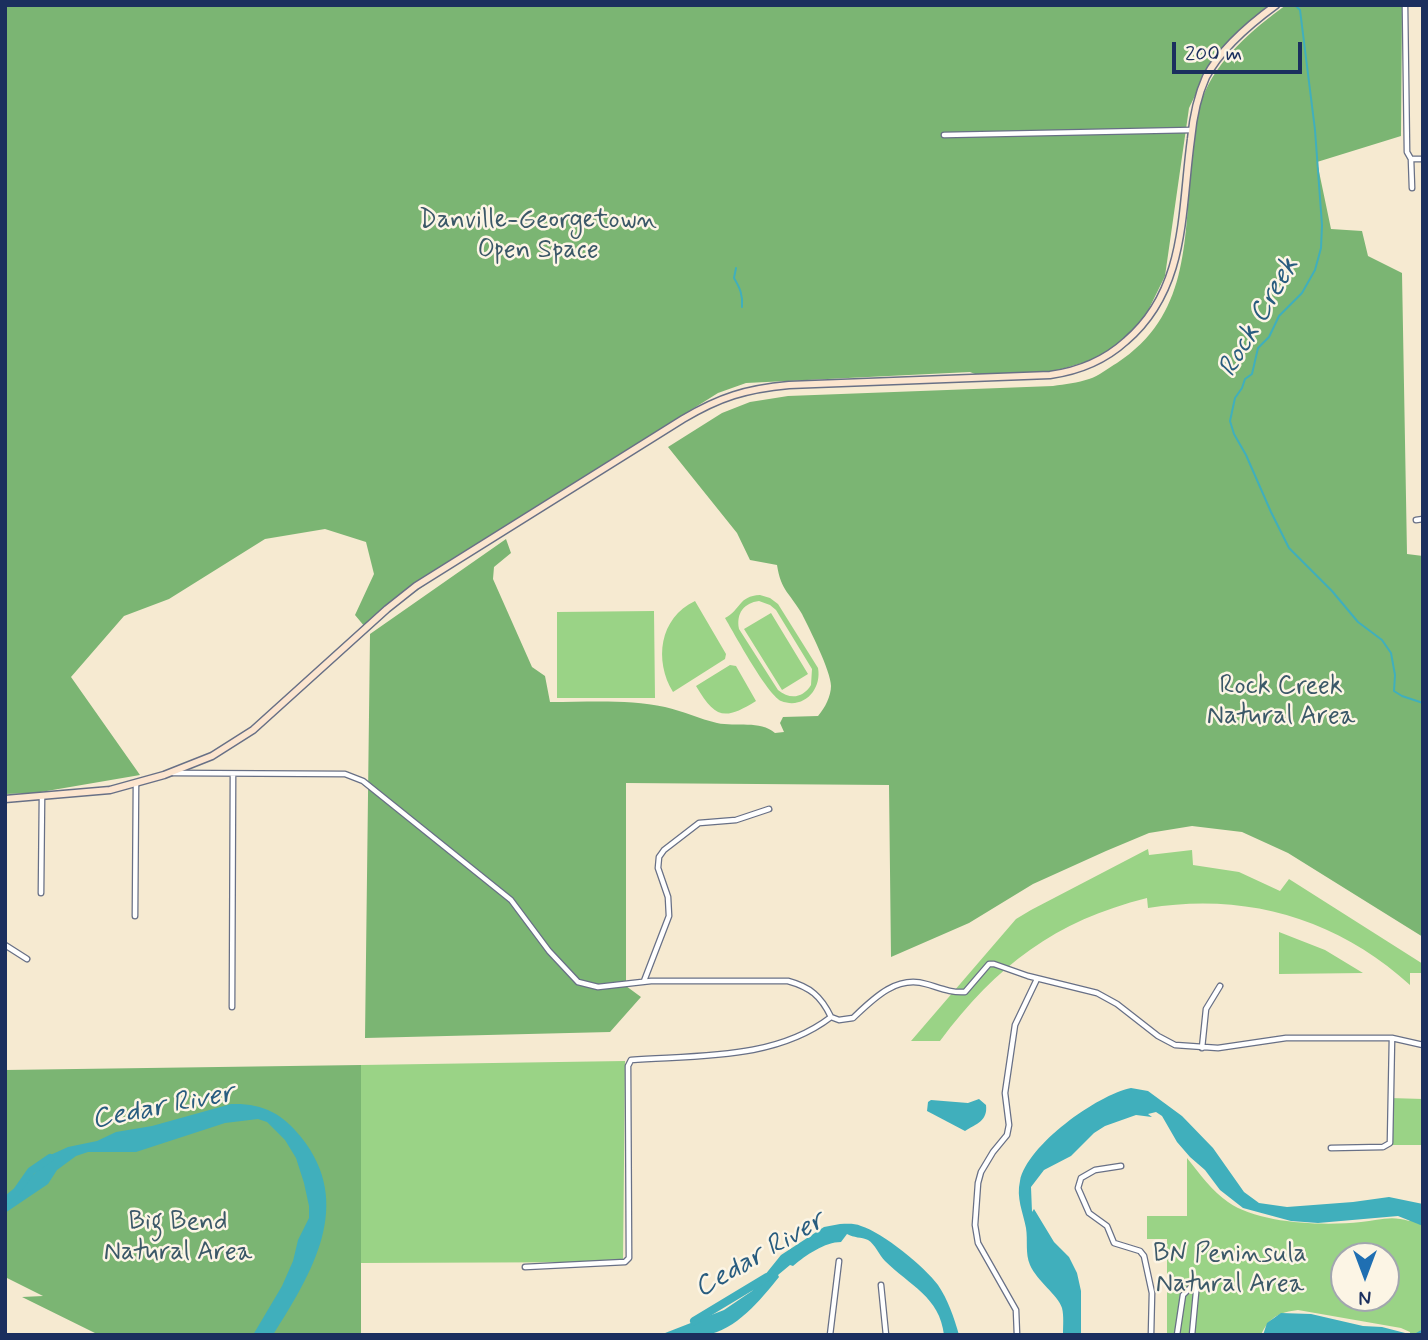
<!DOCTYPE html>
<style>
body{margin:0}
#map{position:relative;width:1428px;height:1340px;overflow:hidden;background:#f6ead1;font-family:Mynerve,sans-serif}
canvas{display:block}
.frame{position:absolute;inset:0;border:7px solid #1b2f5e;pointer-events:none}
.north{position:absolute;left:1330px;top:1242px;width:70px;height:70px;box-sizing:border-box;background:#fcf5e5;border:2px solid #a2a6af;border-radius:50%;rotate:180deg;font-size:19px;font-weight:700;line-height:28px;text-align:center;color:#1b2f5e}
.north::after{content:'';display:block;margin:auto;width:24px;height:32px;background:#1f6fb2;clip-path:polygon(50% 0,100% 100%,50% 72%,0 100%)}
.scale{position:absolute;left:1172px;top:42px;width:130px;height:32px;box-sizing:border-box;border:4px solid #1b2f5e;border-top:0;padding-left:9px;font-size:21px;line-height:24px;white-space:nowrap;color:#1b2f5e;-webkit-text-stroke:5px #fcf5e5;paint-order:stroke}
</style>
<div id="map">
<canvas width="1428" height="1340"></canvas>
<div class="frame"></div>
<div class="north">N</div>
<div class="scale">200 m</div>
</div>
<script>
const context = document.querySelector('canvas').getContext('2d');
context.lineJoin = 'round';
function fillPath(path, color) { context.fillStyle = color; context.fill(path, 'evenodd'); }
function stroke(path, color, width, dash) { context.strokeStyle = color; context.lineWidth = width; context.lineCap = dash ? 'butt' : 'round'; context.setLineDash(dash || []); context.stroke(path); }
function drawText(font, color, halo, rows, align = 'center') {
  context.font = font + ' Mynerve,sans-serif'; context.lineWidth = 5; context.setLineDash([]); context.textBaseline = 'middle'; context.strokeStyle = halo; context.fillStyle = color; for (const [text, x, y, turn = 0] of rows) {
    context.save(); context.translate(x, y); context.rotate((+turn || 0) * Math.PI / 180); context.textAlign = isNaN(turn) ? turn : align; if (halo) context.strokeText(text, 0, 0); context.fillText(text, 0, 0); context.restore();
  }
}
fillPath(new Path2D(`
 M760,595L770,598L778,604L818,668C822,689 804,710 781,701C767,694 735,635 725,618C741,610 738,596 760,595ZM759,601L770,605L776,610L812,669L811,685C803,698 790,700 778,690L739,629C736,613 744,603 759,601Z
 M695,601L726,654L725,659L673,692C654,661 659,618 695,601Z
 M654,611L655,698H557V612Z
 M771,613L808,674L782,690L744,629Z
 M730,665L736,666L756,701C724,721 715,718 696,686Z
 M1148,849L1149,855L1192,850L1193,865L1239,872L1280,891L1289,879L1423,964V973H1410V985C1337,918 1245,892 1148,908L1147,898C1055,921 997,965 940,1041H911L1016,919L1031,910Z
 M1279,932L1325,950L1363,973L1279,974Z
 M625,1061L623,1262L361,1263V1065Z
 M1390,1098L1423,1099V1145H1389Z
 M1187,1158C1199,1173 1213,1192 1228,1202C1259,1224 1324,1226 1361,1222C1378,1220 1392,1215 1409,1221L1422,1209L1423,1204V1335H1410V1332L1401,1328L1298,1310C1280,1312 1269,1317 1261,1335H1167V1239H1147V1216H1187ZM1344,1256H1386V1298H1344Z`), '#9ad386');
fillPath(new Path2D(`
 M5,5H1272L1248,22L1212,61L1189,108L1165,276L1142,323L1103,357L1051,372L980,376L970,372L746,383L718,393L541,504L365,627L355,615L374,574L366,542L325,529L265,539L169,599L124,616L71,677L140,775L35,793L5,794Z
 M1286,5H1402L1401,136L1317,162L1331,229L1362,231L1368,256L1402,273L1407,554L1423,556V937L1288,853L1242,832L1192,826L1149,833L1106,851L1033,884L969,923L891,957L889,785L626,783V986L641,997L610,1032L365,1038L370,634L506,539L511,553L494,567L493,579L532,667L545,676L550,702C588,702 628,699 665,707C683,711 700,719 717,723C736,727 760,720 775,733L784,732L780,723L783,717L818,716C825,708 831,696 831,686C831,671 809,628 802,614C790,593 781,591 777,565L750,560L737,533L668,447L722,413L750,402L788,396L1053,386C1065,384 1078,383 1089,379C1099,376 1108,368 1117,363C1189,316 1184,243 1191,167C1194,145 1194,120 1202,99C1217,59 1252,30 1286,5Z
 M361,1065V1335H99L22,1297L43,1296L5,1277V1070Z`), '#7bb573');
fillPath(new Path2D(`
 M1131,1088L1148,1091L1182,1116L1213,1148L1244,1192L1259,1203L1287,1207L1353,1202L1389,1197L1423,1204V1226L1398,1216L1318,1223L1291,1221L1243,1208L1220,1190L1205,1170L1190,1157L1177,1142L1162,1116L1156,1112L1148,1114L1152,1117L1136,1115L1105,1126L1094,1133L1071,1156L1044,1170L1031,1187L1032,1212L1034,1209L1054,1242L1069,1257L1077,1273L1081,1291V1335H1063C1063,1326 1064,1316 1062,1308C1058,1295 1037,1281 1030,1265C1025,1253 1028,1241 1026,1228C1023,1212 1016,1198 1020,1181C1027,1145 1097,1095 1131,1088Z
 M979,1099L986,1105C988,1121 976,1124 965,1131L927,1111L928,1102L931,1100L968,1103Z
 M231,1104C262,1103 282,1113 301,1137C355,1204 312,1273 273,1335H253L282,1286L293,1261L298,1240L309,1218V1206L304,1183L296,1158L285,1140L267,1122L258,1119L225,1123L136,1152H88L76,1156L57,1170L48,1184L5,1213V1197L35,1173L46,1157L68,1147L97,1141L116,1132L152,1126Z
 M840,1224C847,1224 854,1223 861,1226C882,1232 925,1267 938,1285C948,1300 954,1317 959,1335H944C940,1297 909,1285 885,1261C879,1255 875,1244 868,1240C861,1237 854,1238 847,1234L841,1242C825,1242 806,1255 793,1266L790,1265L778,1275L779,1277C761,1299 736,1331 705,1335C691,1336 675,1335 660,1335L724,1310L752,1291L781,1255L824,1227Z
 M1281,1313L1311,1314L1363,1326L1382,1327L1409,1334L1416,1333L1423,1329V1335H1263L1267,1323Z`), '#40afbc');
stroke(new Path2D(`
 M1295,5L1300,10L1315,130L1322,225L1321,248L1315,270L1302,293L1279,316L1269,337L1258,348L1252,374L1245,379L1242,388L1235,398L1230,421L1234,434L1246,455L1271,512L1289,548L1332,591L1358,622L1382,640L1391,653L1395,675L1394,691L1402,696L1423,703
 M736,268L734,278C740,288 743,295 742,307`), '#40afbc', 2);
stroke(new Path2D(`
 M5,1201L17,1191L31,1171L50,1158
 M694,1321L767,1277`), '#40afbc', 8);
const street = new Path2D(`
 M1405,5L1407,152L1411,159L1412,188
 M944,135L1192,130
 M1411,159H1423
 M1416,520L1423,519
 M173,773L345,774L363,781L511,900L549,951L578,982L598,987L651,981H788C810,987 821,996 831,1017L839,1020L853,1018C873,999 896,975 926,984C940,988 951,993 965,992L989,964H994L1028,976L1097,993L1117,1004L1158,1036L1175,1045L1218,1048L1286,1038H1392L1423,1045
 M41,893L42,796
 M135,916L136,784
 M5,945L27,959
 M644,981L669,916L668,897L658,868L659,857L664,850L699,823L736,820L769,809
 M232,1007L233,774
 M1202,1048L1206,1009L1220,986
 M1331,1148L1383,1147L1390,1143L1392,1038
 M1121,1166L1095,1170L1081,1178L1078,1188L1089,1213L1107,1226L1114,1243L1140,1251L1144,1256L1152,1293L1151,1335
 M525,1267L625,1262L629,1258L628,1066L631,1060C698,1055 775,1060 831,1017
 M881,1285L886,1335
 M830,1335L839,1261
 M1017,1335L1016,1310L978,1243L975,1225L978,1183L981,1172L993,1152L1007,1135L1009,1125L1005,1093L1015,1025L1037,979
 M1177,1335L1183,1295L1197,1281
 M1192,1335L1197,1282`);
const secondary = new Path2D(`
 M5,799L110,790L164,775L212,756L253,730L387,609L416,586L683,419C720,397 746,389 789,385L1050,375C1079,371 1104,361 1126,341C1187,289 1181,211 1191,139C1193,118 1197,97 1206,77C1221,48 1250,24 1276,5`);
stroke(street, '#687086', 7);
stroke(secondary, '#687086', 9);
stroke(street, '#fff', 4.5);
stroke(secondary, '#fce5cf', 6);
drawText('26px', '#3b5868', '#fcf5e5', [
 ["Danville-Georgetown",538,222],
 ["Open Space",538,252],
 ["Rock Creek",1281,688],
 ["Natural Area",1281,718],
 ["Big Bend",178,1224],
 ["Natural Area",178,1254],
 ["BN Peninsula",1230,1256],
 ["Natural Area",1230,1286]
]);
drawText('italic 28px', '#285c7f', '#fcf5e5', [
 ["Rock Creek",1260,318,-60],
 ["Cedar River",163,1108,-11],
 ["Cedar River",760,1256,-30]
]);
</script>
